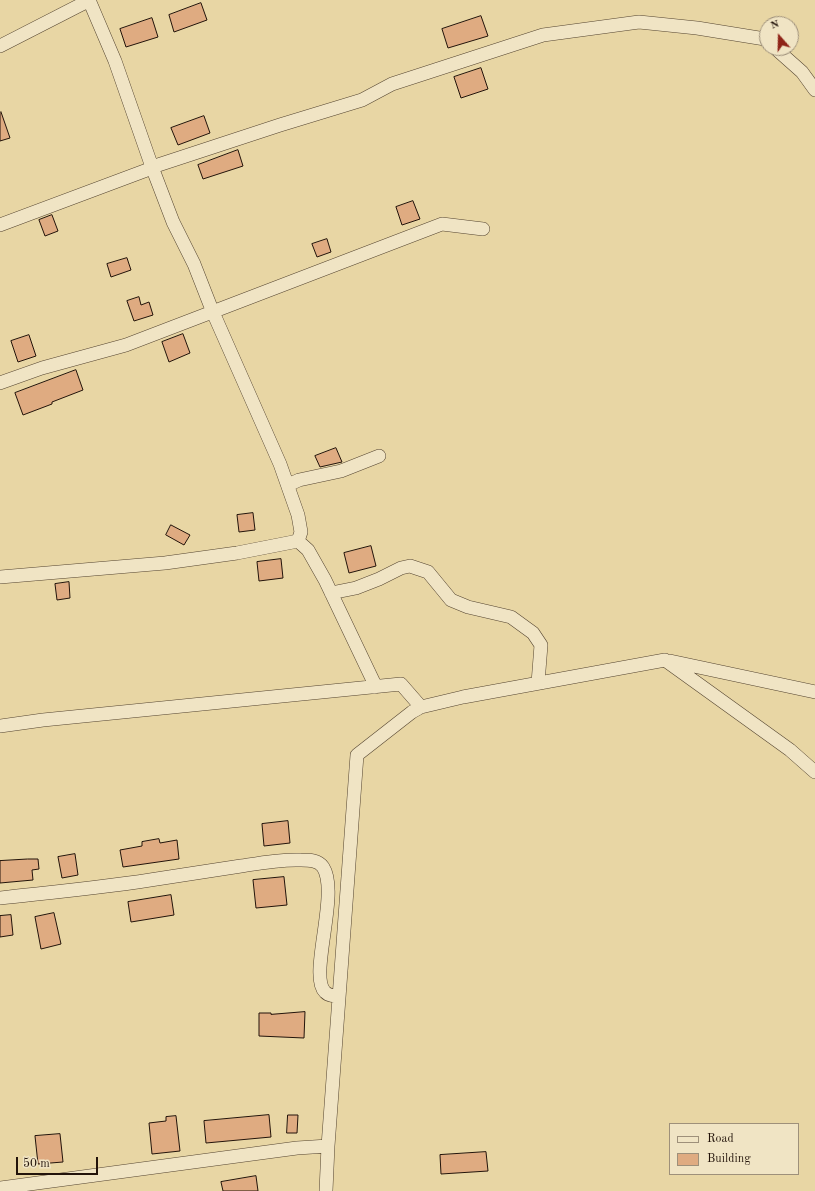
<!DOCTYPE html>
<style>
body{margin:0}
#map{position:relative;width:815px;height:1191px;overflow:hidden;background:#e8d6a4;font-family:"Old Standard TT",serif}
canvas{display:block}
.legend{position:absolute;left:669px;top:1123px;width:130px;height:52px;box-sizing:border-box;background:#f0e4c4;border:1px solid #9e907a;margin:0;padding:5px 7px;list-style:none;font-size:12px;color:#22130a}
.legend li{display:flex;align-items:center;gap:8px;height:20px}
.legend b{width:20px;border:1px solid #9e907a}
.north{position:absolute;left:759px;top:16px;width:40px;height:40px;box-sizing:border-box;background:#f0e4c4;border:1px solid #9e907a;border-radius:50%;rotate:340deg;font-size:11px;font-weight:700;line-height:16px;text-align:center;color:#22130a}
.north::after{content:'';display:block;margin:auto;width:14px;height:18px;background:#8f2418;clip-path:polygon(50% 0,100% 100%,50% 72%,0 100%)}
.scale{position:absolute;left:16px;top:1157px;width:82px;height:18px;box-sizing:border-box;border:2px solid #22130a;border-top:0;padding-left:5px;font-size:12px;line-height:14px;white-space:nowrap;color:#22130a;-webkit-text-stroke:3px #f0e4c4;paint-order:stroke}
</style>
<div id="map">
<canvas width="815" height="1191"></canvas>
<ul class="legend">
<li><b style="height:5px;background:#f0e4c4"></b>Road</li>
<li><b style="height:11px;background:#dfab81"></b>Building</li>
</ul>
<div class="north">N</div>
<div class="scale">50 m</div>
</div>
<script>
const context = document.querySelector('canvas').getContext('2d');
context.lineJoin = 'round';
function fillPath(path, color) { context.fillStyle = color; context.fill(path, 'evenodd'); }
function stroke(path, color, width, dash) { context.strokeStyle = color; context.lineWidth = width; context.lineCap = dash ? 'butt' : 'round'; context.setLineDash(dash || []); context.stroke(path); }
const building = new Path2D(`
 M201,3L207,20L174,32L169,15Z
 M481,16L488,36L448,48L442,29Z
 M152,18L158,37L126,47L120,29Z
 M481,68L488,89L461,98L454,77Z
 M1,112L10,138L0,141V113Z
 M204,116L210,133L178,145L171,128Z
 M238,150L243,166L203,179L198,165Z
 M413,201L420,219L402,225L396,207Z
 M52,215L58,231L45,236L39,220Z
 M327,239L331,252L317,257L312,244Z
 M127,258L131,270L111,277L107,264Z
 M139,297L141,305L149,302L153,315L134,321L127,301Z
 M183,334L190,353L169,362L162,342Z
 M29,335L36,356L18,362L11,341Z
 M76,370L83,390L52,402V404L23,415L15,393Z
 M336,448L342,462L320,467L315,456Z
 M253,513L255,530L239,532L237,515Z
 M171,525L190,535L184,545L166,535Z
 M371,546L376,566L349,573L344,553Z
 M281,559L283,578L259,581L257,562Z
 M69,582L70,598L57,600L55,584Z
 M288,821L290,843L264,846L262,824Z
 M159,839L160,843L177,840L179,859L123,867L120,850L142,846V842Z
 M75,854L78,875L62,878L58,857Z
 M28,859H38L39,869L32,870L33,880L0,883V861Z
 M284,877L287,905L256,908L253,880Z
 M171,895L174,915L131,922L128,902Z
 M54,913L61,944L41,949L35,917Z
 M11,915L13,935L0,937V916Z
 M305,1012L304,1038L259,1036V1013H271V1014Z
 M269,1115L271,1137L206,1143L204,1121Z
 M288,1115H298L297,1133H287Z
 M176,1116L180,1151L152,1154L149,1123L166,1121V1117Z
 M60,1134L63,1162L38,1164L35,1136Z
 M486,1152L488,1171L441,1174L440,1155Z
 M256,1176L258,1191H223L221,1182Z`);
fillPath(building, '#dfab81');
stroke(building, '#22130a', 1);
const minor = new Path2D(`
 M89,0L115,61L152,167L173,222L194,264L212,310L280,464L298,515L301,532L298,541L308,550L325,580L376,687
 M0,46L86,2H90
 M775,48L802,72L815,90
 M152,167L280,125L362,100L392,84L543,35L639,22L697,28L765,39L767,40
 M0,225L155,167
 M0,383L42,368L126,345L442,224L483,229
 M288,485L299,480L341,471L379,456
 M0,577L165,563L237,553L298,541
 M331,593L356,588L379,579L401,568L410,566L428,572L451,600L468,607L511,617L533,633L541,645L538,683
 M670,661L815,692
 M0,726L43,720L401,684L421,707
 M0,898C54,892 109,887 163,878C189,874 215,870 241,866C260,863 281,859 301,860C309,860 318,860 323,867C340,893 308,976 325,992C329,996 334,996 339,996
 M0,1188L297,1148L328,1146
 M326,1191L328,1146L357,755L412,712L421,707L463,697L665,660L790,750L815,772`);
stroke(minor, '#544430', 14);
stroke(minor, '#f0e4c4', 13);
</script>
